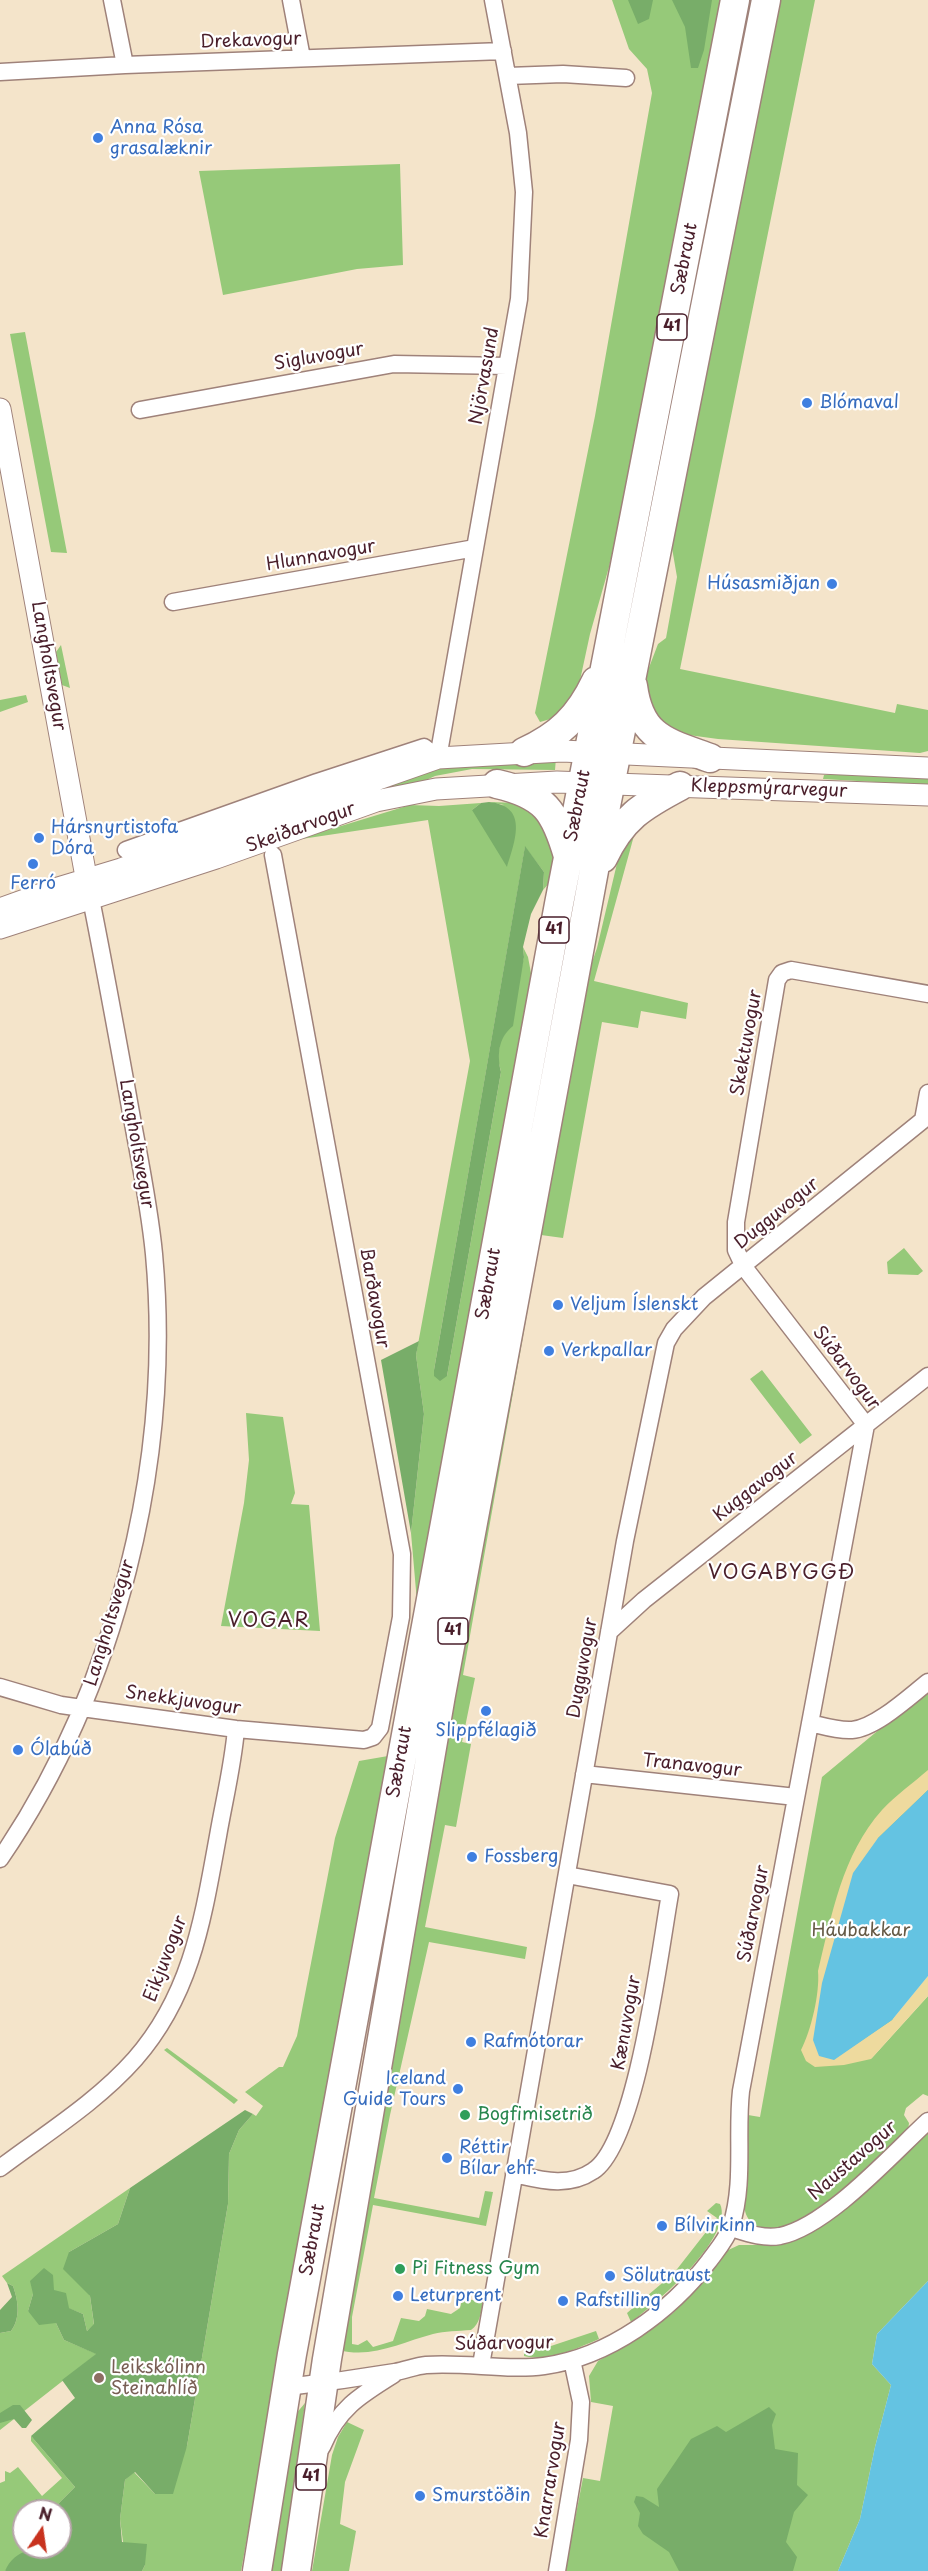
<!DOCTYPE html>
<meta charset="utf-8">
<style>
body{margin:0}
#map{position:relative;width:928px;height:2571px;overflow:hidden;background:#f4e4ca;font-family:"Playpen Sans",sans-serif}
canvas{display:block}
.north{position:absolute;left:12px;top:2499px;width:60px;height:60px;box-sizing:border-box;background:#fff;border:2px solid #b7a5aa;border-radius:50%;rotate:13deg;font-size:16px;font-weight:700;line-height:24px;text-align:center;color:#4a1f2b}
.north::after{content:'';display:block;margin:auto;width:21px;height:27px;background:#c8321e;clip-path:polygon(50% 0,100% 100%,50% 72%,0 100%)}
</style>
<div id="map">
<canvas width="928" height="2571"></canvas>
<div class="north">N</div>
</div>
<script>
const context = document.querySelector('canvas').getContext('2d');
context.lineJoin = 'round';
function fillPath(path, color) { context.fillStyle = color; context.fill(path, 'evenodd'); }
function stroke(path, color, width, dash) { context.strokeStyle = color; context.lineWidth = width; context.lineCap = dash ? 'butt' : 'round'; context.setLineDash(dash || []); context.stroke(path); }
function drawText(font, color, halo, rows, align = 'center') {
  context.font = font + ' "Playpen Sans",sans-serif'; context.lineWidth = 4.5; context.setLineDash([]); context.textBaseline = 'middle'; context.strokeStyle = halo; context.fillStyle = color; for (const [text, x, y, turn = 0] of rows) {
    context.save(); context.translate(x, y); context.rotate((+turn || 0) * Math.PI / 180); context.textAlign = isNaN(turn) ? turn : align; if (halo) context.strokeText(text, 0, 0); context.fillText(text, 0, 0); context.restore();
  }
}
fillPath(new Path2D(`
 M612,0H724L631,473L609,567L590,634L579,685L567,706L554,718L540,722L535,713L595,416L652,93L647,69L629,49Z
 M777,0H815L680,669L895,713L897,704L928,710V751L920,753L718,739L681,734L662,727L644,701L645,678L658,644L666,638L677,577L672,548Z
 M400,164L403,265L357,269L223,295L199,171Z
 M25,332L67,553L51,552L10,334Z
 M61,645L70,688L62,685L56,652Z
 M26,695L28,702L0,712V700Z
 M556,758L555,770L472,769L435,776L409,788L367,797L380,785L428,766Z
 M863,771L928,773V785L823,779L824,775Z
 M489,802L518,803L537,816L558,858L551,881L543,890L544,872L525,847L434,1370L447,1376L501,1072L498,1059L500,1042L506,1031L524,957L523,947L528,957L533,984L417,1602L411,1533L424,1414L416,1355L470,1061L428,820L295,840L410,805L439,806L481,803L472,810L504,805Z
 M635,832L594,981L688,1003L686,1019L641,1011L638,1028L602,1022L563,1238L541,1235L463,1675L475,1678L462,1742L471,1744L456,1827L445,1825L425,1927L527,1947L525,1959L429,1942L390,2115L374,2198L479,2218L485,2191L493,2192L486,2226L373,2205L352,2317V2344L358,2345L367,2340L373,2347L393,2341L401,2318L419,2321L425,2316L427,2309L451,2314L460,2308L462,2298L483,2302C481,2312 480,2324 471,2330C458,2331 445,2331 433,2334C402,2342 372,2359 339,2350V2334L584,985L597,948L623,838Z
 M904,1248L923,1271L918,1275L888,1274L887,1262Z
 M762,1370L812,1435L800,1444L750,1379Z
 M246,1413L283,1417L295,1493L291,1504L309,1505L320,1631L221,1626L244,1503L249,1460Z
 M928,1689V1955L871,2059L928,1996V2096L923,2094L906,2108L904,2115L909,2123L908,2131L857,2180L795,2227L760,2230C754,2225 747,2220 745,2211C743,2200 748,2189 748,2178C748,2157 745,2137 748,2115L760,2117L822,1777Z
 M388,1756L241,2571H142L145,2565L123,2542L120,2519L125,2480L134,2472L155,2494L187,2446L228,2204L229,2154L239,2130L253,2114L256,2116L263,2106L245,2092L279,2067H283L297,2036L335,1838L359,1761Z
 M167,2048L238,2100L234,2104L164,2050Z
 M928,2130V2281L877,2334L872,2364L891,2385L875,2447L860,2519L838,2571H565L583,2478L600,2481L613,2406L591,2402L589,2376L598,2361L634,2341L673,2313L698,2287L724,2252L739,2245H767L797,2237Z
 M130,2188L118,2224L69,2252L90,2296L94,2325L87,2331L83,2314L33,2294L28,2311L56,2323L64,2340L97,2354L0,2430V2333L11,2331C21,2318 18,2300 13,2286L7,2283L2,2276Z
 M716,2203L720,2204C735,2236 655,2305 631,2322L627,2313L674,2273L717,2218L707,2211Z
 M596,2331L599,2339C575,2349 551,2362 524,2356V2350L534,2348L545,2336L548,2347Z
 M305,2403L283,2571H268L290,2421Z
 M347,2422L364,2430L345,2482L340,2524L356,2531L349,2571H312L332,2455L338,2437Z
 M31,2436L75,2487L53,2509L42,2500L31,2508L30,2511H24V2547H32L21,2554L5,2571H0V2483L5,2481V2471L10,2473L18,2467L42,2496L62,2478L31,2441Z`), '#96c979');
fillPath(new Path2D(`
 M628,0H653L649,19L638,24Z
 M672,0H712L704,50L698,68H691L685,27Z
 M489,802C529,806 515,841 507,867L472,810L481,803Z
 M525,846L544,872L543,890L531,914L523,947L524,957L513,1026C498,1038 497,1055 501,1072L447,1376L440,1381L434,1376V1370Z
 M419,1341L416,1355L424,1414L411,1533L381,1360Z
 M245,2110L253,2114L239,2130L229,2154L228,2204L187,2446L173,2494H155L135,2472L125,2480L120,2519L122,2542L147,2544L145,2565L142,2571H5C15,2548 38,2547 60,2547V2511H30L36,2499L42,2500L53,2509L75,2487L31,2436L75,2398L62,2380L96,2354L64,2340L56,2323L39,2325L28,2311L33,2294L30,2281L44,2268L53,2275L54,2290L66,2293L69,2308L83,2314L87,2331L94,2324L90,2296L63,2269L69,2252L118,2224L130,2188Z
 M7,2283L13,2286C18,2300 21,2318 11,2331L0,2333V2310L12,2297Z
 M13,2405H20L32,2420L26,2428H22L14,2419L0,2423V2413Z
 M769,2407L776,2414L772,2425L775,2449L798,2453L797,2485L808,2495L794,2512L786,2542L797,2557L793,2571H679L669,2552L643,2534L638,2526L640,2513L634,2502L636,2496L643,2497L659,2507L657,2489L691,2439L717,2426L726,2432Z`), '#78ad69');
fillPath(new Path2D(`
 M928,1770V1790L878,1838L834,2059L892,2020L928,1976V1996L871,2059L844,2065L815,2067L806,2061L801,2050C811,2031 820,1993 818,1971C832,1914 842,1855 882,1810C896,1795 913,1783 928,1770Z`), '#eeda9e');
fillPath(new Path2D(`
 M928,1790V1976L892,2020L834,2060L819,2056L813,2040L822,1983L853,1873L878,1838Z
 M928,2281V2571H838L860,2519L875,2447L891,2385L872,2364L877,2334Z`), '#64c3e2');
const minor = new Path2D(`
 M112,0L125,65
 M291,0L302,58
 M0,72L125,65L503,51
 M508,76L563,74L626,78
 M140,410L394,364L507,366
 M173,602L475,548
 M126,850L317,782L424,747L438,758L519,299L524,192L518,133L493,0
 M609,1632L644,1600L928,1376
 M0,1687L61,1705L82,1708L236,1729L364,1740L373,1737L380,1728L401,1617L402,1554L273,855
 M810,1723C823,1726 838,1731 852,1730C876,1728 910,1696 928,1682
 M584,1774L796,1797
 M0,1859C117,1688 173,1460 154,1254C149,1201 137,1148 128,1096C116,1030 104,964 91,899
 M0,2168C45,2134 97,2102 135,2059C192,1994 203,1918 218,1836C224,1801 233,1765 236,1729
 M514,2174C541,2180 568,2188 593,2171C637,2143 660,1949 670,1894L567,1875
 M731,2228C747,2233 763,2239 780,2236C828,2226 892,2154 928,2121
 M481,2365L625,1541L666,1343L674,1329L704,1297L923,1120L928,1093
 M287,2387C323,2383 359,2378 395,2372C406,2370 416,2366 426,2365C465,2362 508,2371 544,2366C609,2357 670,2312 709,2261C717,2250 727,2239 731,2226C745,2183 736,2135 741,2091L866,1425L744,1267L736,1250V1222L777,980L782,973L791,970L928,994
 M322,2447C338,2409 359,2396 393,2375
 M557,2571L579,2440L581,2402L572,2360`);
const tertiary = new Path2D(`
 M0,409L89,893
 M0,909L58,888L121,869L438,758L562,751L928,768
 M0,928L216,858L376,801L436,789L557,782L928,795`);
const trunk = new Path2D(`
 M633,686C640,738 666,742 710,758
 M524,752C559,736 579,717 596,681
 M497,784C545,795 555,811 568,856
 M603,858C622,818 642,806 680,786
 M257,2571L292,2354L559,904L735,0
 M296,2571L327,2359L441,1695L606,806L766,0`);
stroke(minor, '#9f827a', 19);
stroke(tertiary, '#9f827a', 23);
stroke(trunk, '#9f827a', 31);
stroke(minor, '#fff', 16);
stroke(tertiary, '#fff', 21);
stroke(trunk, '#fff', 28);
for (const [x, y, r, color] of [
 [98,138,6,"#3f7fe0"],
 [807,403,6,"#3f7fe0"],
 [832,584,6,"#3f7fe0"],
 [39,838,6,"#3f7fe0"],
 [33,864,6,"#3f7fe0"],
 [558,1305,6,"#3f7fe0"],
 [549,1351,6,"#3f7fe0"],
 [486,1711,6,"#3f7fe0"],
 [18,1750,6,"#3f7fe0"],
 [472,1857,6,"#3f7fe0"],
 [471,2042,6,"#3f7fe0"],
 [458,2089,6,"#3f7fe0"],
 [465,2115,6,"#2e9e5b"],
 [447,2158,6,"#3f7fe0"],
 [662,2226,6,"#3f7fe0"],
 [400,2269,6,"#2e9e5b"],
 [610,2276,6,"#3f7fe0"],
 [398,2296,6,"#3f7fe0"],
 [563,2301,6,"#3f7fe0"],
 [99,2378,6,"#8d6e63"],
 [420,2496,6,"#3f7fe0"]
]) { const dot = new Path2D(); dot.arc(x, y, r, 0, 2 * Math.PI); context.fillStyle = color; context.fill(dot); stroke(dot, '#fff', 2); }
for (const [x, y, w] of [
 [672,327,30],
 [554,930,30],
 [453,1631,30],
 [311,2477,30]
]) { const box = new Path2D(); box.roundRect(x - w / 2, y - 13, w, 26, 4.5); context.fillStyle = '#fff'; context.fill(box); stroke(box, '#4a1f2b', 1.5); }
drawText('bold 16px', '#4a1f2b', null, [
 ["41",672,327],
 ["41",554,930],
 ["41",453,1631],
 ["41",311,2477]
]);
drawText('18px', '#4a1f2b', '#fff', [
 ["Drekavogur",251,41,-2],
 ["Sæbraut",685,259,-79],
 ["Sigluvogur",319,357,-10],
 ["Njörvasund",485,376,-80],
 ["Hlunnavogur",321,556,-10],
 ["Langholtsvegur",48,666,80],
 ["Kleppsmýrarvegur",769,789,2],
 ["Sæbraut",578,806,-79],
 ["Skeiðarvogur",301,828,-20],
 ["Skektuvogur",747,1043,-80],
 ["Langholtsvegur",136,1144,80],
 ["Dugguvogur",777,1214,-39],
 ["Sæbraut",489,1284,-80],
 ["Barðavogur",374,1298,80],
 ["Súðarvogur",846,1368,53],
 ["Kuggavogur",756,1487,-38],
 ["Langholtsvegur",110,1623,-73],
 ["Dugguvogur",583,1668,-80],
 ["Snekkjuvogur",183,1701,8],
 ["Sæbraut",400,1762,-80],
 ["Tranavogur",692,1766,6],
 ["Súðarvogur",754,1914,-79],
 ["Eikjuvogur",166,1959,-69],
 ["Kænuvogur",627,2023,-80],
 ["Naustavogur",853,2161,-41],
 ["Sæbraut",313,2240,-80],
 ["Súðarvogur",504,2344,-1],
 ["Knarrarvogur",551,2480,-81]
]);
drawText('18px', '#366cbe', '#fff', [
 ["Anna Rósa",110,128],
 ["grasalæknir",110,149],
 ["Blómaval",819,403],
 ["Húsasmiðjan",820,584,"right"],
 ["Hársnyrtistofa",51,828],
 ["Dóra",51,849],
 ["Ferró",33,884,"center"],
 ["Veljum Íslenskt",570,1305],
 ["Verkpallar",561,1351],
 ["Slippfélagið",486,1731,"center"],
 ["Ólabúð",30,1750],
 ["Fossberg",484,1857],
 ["Rafmótorar",483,2042],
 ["Iceland",446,2079,"right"],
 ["Guide Tours",446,2100,"right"],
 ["Réttir",459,2148],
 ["Bílar ehf.",459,2169],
 ["Bílvirkinn",674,2226],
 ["Sölutraust",622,2276],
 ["Leturprent",410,2296],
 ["Rafstilling",575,2301],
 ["Smurstöðin",432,2496]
], 'left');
drawText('18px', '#655a46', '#fff', [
 ["Háubakkar",861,1931]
]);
drawText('18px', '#27864d', '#fff', [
 ["Bogfimisetrið",477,2115],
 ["Pi Fitness Gym",412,2269]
], 'left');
drawText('18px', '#785e54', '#fff', [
 ["Leikskólinn",111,2368],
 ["Steinahlíð",111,2389]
], 'left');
context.letterSpacing = '1.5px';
drawText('20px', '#4a1f2b', '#fff', [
 ["VOGABYGGÐ",782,1573],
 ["VOGAR",269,1621]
]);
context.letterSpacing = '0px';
</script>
